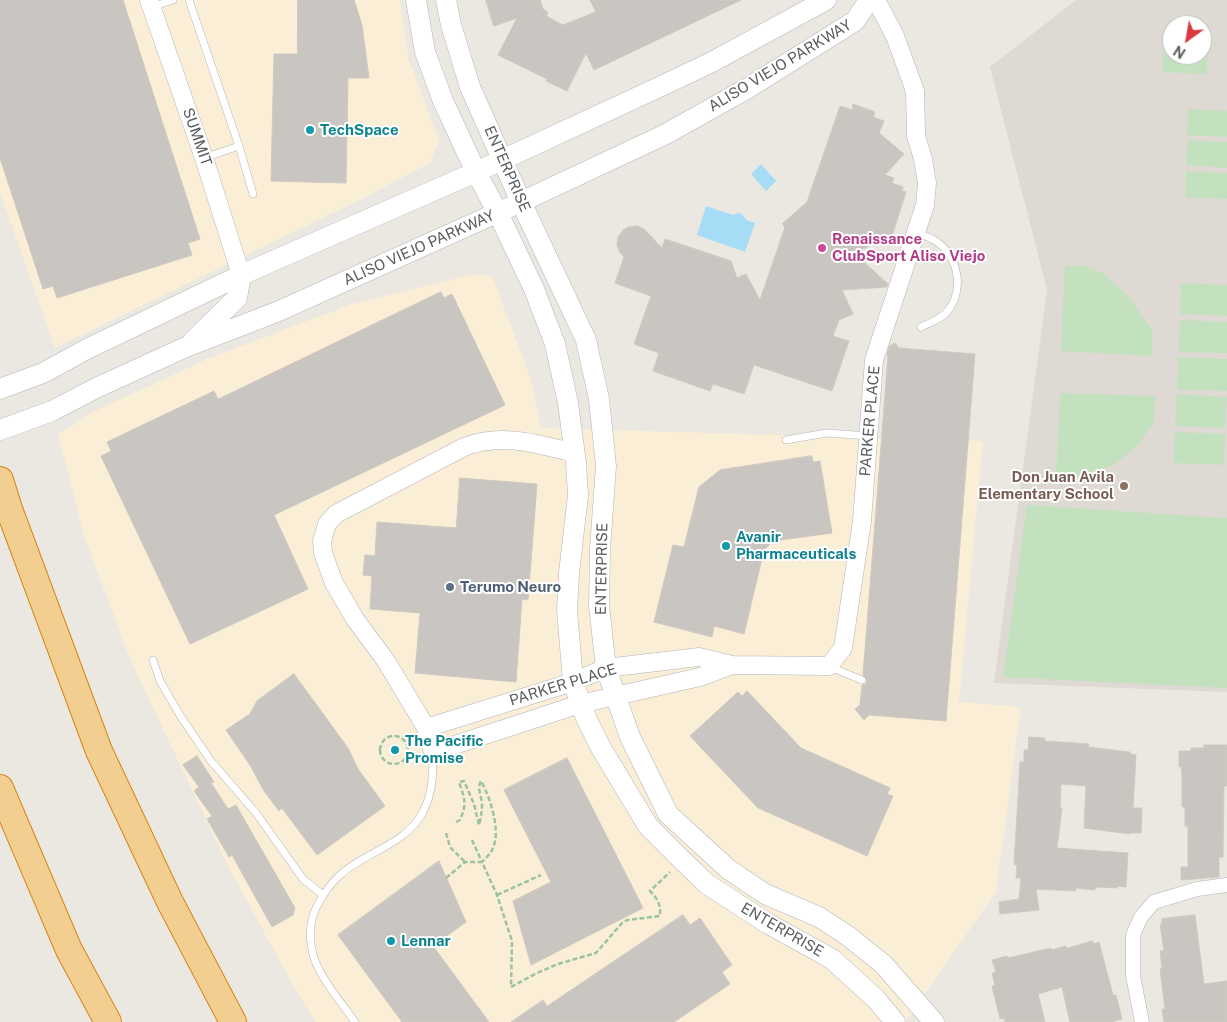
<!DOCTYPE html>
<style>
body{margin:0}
#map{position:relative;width:1227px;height:1022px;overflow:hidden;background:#ebe8e1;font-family:"Public Sans",sans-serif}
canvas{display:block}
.north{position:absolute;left:1162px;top:15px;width:50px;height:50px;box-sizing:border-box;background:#fff;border:1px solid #bdbfc0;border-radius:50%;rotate:212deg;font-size:14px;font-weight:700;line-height:20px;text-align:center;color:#5a5e61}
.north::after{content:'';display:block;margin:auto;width:18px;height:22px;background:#d83a3f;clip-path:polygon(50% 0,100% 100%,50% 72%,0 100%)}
</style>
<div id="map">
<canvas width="1227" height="1022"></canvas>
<div class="north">N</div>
</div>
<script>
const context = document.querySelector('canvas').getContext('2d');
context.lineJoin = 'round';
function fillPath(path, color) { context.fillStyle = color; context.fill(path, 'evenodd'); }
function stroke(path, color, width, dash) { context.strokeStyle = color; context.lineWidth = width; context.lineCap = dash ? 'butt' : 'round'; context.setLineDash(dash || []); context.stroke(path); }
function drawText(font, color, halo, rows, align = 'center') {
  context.font = font + ' "Public Sans",sans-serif'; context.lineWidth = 4; context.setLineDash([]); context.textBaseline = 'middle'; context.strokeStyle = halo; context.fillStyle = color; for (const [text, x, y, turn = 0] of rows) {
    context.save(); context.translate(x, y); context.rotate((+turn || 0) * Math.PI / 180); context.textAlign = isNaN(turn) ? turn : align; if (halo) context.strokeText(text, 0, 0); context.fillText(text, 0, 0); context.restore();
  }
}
fillPath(new Path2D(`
 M0,0H400L409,60L439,141L430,163L366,197L55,348L0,192Z
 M469,275H492L532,382L541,428L983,441L959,702L1021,707L996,892L905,1022H316L299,996L227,864L130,659L83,533L58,434L91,413L207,359L352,304Z`), '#faeed7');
fillPath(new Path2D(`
 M1076,0H1227V692L994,683L1047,290L990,67ZM1172,25H1202V55H1172Z`), '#ded9d2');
fillPath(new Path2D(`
 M1164,28H1172V55H1202V30H1209L1207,74L1162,72Z
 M1188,109L1227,111V137L1187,135Z
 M1187,140L1227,142V168L1186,165Z
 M1186,171L1227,173V199L1185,197Z
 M1065,265L1084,266L1104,274L1129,297L1152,330V356L1061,351Z
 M1181,283L1227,285V316L1180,314Z
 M1180,320L1227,322V353L1179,352Z
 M1178,357L1227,359V391L1177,389Z
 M1060,393L1155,396L1154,421L1139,444L1114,465L1082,475L1056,476Z
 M1177,394L1227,397L1225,428L1175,426Z
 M1175,432L1225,434L1224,465L1174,463Z
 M1027,505L1227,518V688L1003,677Z`), '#c3e1bf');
fillPath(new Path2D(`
 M761,164L776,181L766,191L751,174Z
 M706,206L733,215L738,213L742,214L746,220L755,223L745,252L697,235Z`), '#a6dcf6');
const building = new Path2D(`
 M0,0H123L200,239L188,243L192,255L57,298L53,286L43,289L0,158Z
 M298,0H354L362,25L369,78H348L346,183L271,181L274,54H297Z
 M486,0H540L543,9L548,12L546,16L563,25L596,12L590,0H741L594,70L586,53L567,91L546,81L547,79L498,55L517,18L494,26Z
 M853,104L875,112L873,117L884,121L879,133L904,154L885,175L894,178L892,183L903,187L902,191L906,192L892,236L854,253L888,284L887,287L842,290L853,314L839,320L833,336L849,341L832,391L754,365L744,394L713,384L710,391L653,371L659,353L634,344L651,296L615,283L624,257L619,251L617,244L618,237L623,230L629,227L637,226L644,229L662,248L665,239L731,261L737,278L746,274L760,300L785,227L782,224L807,202L840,106L852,110Z
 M441,292L444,298L452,294L505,405L274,515L308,589L190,644L101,456L111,451L107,442L214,391L218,399Z
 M895,343L899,348L975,354L946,721L869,715L864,720L855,709L860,705L862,685L866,684L867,680L863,675L888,357L887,355L889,347Z
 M812,456L813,462L820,461L832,533L773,541L764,550L744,634L714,626L712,637L654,622L673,545L684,547L699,487L720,470Z
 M460,478L537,484L528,600L522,599L516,682L415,673L420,613L370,609L372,576L363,575L365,555L375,556L377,522L456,528Z
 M294,674L348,748L358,769L385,806L317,855L282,808L279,811L264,791L250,765L226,730L250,714L257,701Z
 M747,691L801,748L890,788L887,794L893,796L867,856L758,808L690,736L738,692L742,696Z
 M1029,737L1045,738L1044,741L1089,744L1088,747L1130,752V754L1136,755L1133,808H1142L1141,833H1130V834L1084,828L1086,786L1061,784L1060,808H1062L1057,848L1128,853L1126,887L1117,886V888L1095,887V890L1076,888V891L1036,889L1039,910L1000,914L999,902L1019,899L1021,878H1016L1017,865L1014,864L1018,797L1020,762H1024V750H1028Z
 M1204,745H1227V786H1224L1223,857H1219V877L1181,880V867H1188V826H1185V807H1182V775L1181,767H1179V751H1191V748H1204Z
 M197,756L214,782L211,783L228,809L236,805L295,908L293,915L272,927L232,855L229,857L207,819L212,816L194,791L199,787L183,765Z
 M567,758L643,908L531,965L513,901L551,882L504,790Z
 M439,861L466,922L433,946L489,1022H402L338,935Z
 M683,915L690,925L700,918L732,965L722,972L730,984L674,1022H511L543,1000L547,1006Z
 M1195,915L1204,984L1227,981V1022H1164L1162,1009H1165L1160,969L1162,968L1160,951H1164L1160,924H1162V919Z
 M1093,941L1094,944L1099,942L1113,995H1116L1122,1019L1111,1022H1070L1062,987L1038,994L1045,1022H1005L1004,1018L1000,1019L992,986L995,985L992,973L996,972L992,960L1007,956L1008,958L1051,948L1052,950L1066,946L1067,948Z`);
fillPath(building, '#c9c5c0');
stroke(building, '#cfc9c0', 1);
const service = new Path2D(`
 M189,0L239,146L204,158
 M152,7L173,0
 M239,146L253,194
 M916,232C922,235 929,237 934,240C959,255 966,292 945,314C938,320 929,323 921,327
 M786,440L827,433L868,436
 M153,660L160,681L181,717L211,761L256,813L303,879L323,895
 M830,667L862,680
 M355,1022C343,1005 320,977 314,958C309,941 309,922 317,906C323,895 330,884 339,876C365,851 405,846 423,812C433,792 433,774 433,753`);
const minor = new Path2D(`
 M1142,1022L1133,976V935L1141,917L1154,902L1197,889L1227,885`);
const tertiary = new Path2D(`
 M149,0L204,158L241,275
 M575,453C538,444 501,432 464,447L336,514L327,524L322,541L323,553L334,583L355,619L386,661L419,716L426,728L433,752L580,704L700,677L732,665
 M426,728L573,682L606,668L699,657L732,665L829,666L843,648L862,521L874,360L925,205L927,183L923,159L916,136L915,91L895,36L876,0`);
const secondary = new Path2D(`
 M416,0L425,52L443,101L476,172L498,213L534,289L555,344L568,403L576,463L578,495L569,573L567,610L573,682L586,718L601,748L648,826L683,861L707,884L767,923L832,959L876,999L895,1022
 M446,0L451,25L470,87L521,202L586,340L599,399L606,466L600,549L599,606L606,668L630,737L668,814L728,869L765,894L819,917L848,936L883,964L934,1022
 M193,341L237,298L241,275
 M0,389L43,373L87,349L241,275L476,172L655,89L710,63L826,0
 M0,430L52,411L96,388L186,347L279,311L521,202L666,134L748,88L855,21L869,0`);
const motorway = new Path2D(`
 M0,480L9,509L99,751L170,902L233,1022
 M0,788L69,950L108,1022`);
stroke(service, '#b2b4b8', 8);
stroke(minor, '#b2b4b8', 15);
stroke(tertiary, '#b2b4b8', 19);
stroke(secondary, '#b1b5b8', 21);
stroke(motorway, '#d78515', 28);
stroke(new Path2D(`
 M380 750a14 14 0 1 1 28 0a14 14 0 1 1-28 0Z
 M456,822L460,820C467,804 465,799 459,782L464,781L474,804L479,825C481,817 482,811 482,803C481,795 477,788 481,781C490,797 502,832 492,850C490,854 486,858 482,862L472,840
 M446,833L450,847L465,862
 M446,878L465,862H482L497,895L512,941L511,987L537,973L558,964L596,953L622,923L627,920L660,916C661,905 658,899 650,891L670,872
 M497,895L541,875`), '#9bc3a2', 2.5, [5, 2.5]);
stroke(service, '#fff', 7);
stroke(minor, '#fff', 14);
stroke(tertiary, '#fff', 18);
stroke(secondary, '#fff', 20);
stroke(motorway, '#f2cf91', 26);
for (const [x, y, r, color] of [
 [310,130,5,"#0f9aa8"],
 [822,248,5,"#d1479c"],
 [1124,486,5,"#8d6e63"],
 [726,546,5,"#0f9aa8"],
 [450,587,5,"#5c6f8a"],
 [395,750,5,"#0f9aa8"],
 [391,941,5,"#0f9aa8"]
]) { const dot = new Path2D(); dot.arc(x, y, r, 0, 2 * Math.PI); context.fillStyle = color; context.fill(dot); stroke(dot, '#fff', 2); }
drawText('15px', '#5a5e61', '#fff', [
 ["ALISO VIEJO PARKWAY",780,66,-31],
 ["SUMMIT",197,137,71],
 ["ENTERPRISE",507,169,66],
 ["ALISO VIEJO PARKWAY",419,248,-24],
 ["PARKER PLACE",870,421,-85],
 ["ENTERPRISE",602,569,-89],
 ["PARKER PLACE",563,685,-17],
 ["ENTERPRISE",782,930,30]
]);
drawText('bold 15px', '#0d838f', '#fff', [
 ["TechSpace",320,130],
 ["Avanir",736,537],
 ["Pharmaceuticals",736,554],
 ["The Pacific",405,741],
 ["Promise",405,758],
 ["Lennar",401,941]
], 'left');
drawText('bold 15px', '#b23c85', '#fff', [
 ["Renaissance",832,239],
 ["ClubSport Aliso Viejo",832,256]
], 'left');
drawText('bold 15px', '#785e54', '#fff', [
 ["Don Juan Avila",1114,477],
 ["Elementary School",1114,494]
], 'right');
drawText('bold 15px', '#4e5e75', '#fff', [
 ["Terumo Neuro",460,587]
], 'left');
</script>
